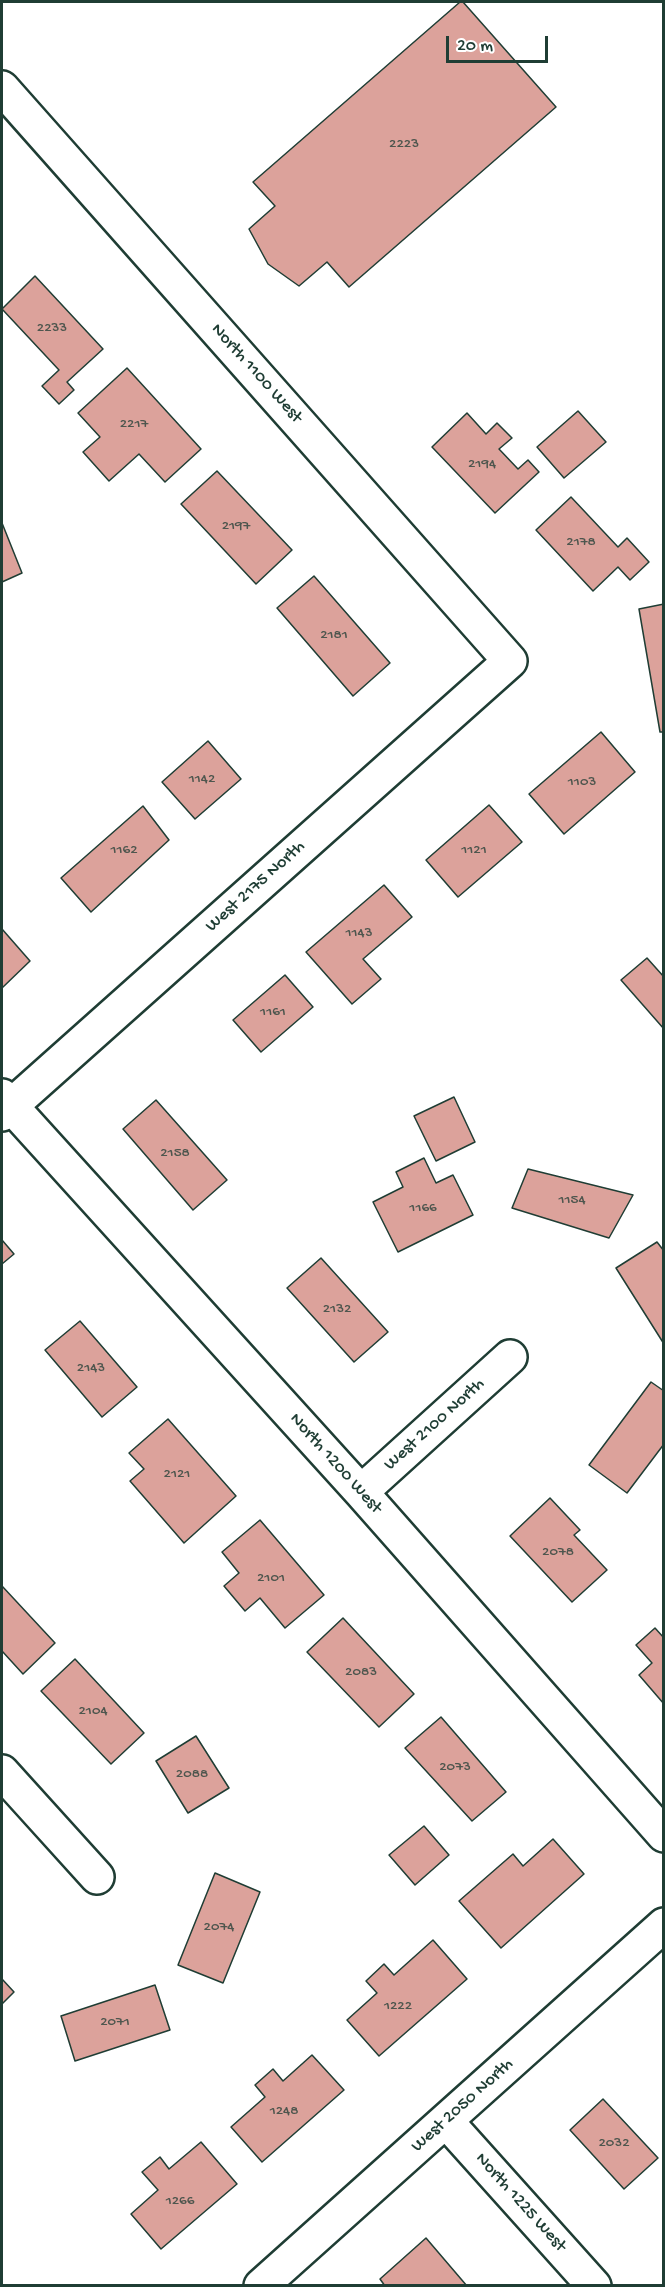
<!DOCTYPE html>
<style>
body{margin:0}
#map{position:relative;width:665px;height:2287px;overflow:hidden;background:#fff;font-family:"Gochi Hand",sans-serif}
canvas{display:block}
.frame{position:absolute;inset:0;border:3px solid #1f3d34;pointer-events:none}
.scale{position:absolute;left:446px;top:36px;width:102px;height:27px;box-sizing:border-box;border:3px solid #1f3d34;border-top:0;padding-left:8px;font-size:18px;line-height:21px;white-space:nowrap;color:#1f3d34;-webkit-text-stroke:4px #fff;paint-order:stroke}
</style>
<div id="map">
<canvas width="665" height="2287"></canvas>
<div class="frame"></div>
<div class="scale">20 m</div>
</div>
<script>
const context = document.querySelector('canvas').getContext('2d');
context.lineJoin = 'round';
function fillPath(path, color) { context.fillStyle = color; context.fill(path, 'evenodd'); }
function stroke(path, color, width, dash) { context.strokeStyle = color; context.lineWidth = width; context.lineCap = dash ? 'butt' : 'round'; context.setLineDash(dash || []); context.stroke(path); }
function drawText(font, color, halo, rows, align = 'center') {
  context.font = font + ' "Gochi Hand",sans-serif'; context.lineWidth = 4.5; context.setLineDash([]); context.textBaseline = 'middle'; context.strokeStyle = halo; context.fillStyle = color; for (const [text, x, y, turn = 0] of rows) {
    context.save(); context.translate(x, y); context.rotate((+turn || 0) * Math.PI / 180); context.textAlign = isNaN(turn) ? turn : align; if (halo) context.strokeText(text, 0, 0); context.fillText(text, 0, 0); context.restore();
  }
}
const building = new Path2D(`
 M460,2H463L556,107L349,287L327,262L299,286L268,264L249,229L275,206L253,182Z
 M35,276L103,349L67,382L74,390L59,404L42,386L59,370L2,309Z
 M127,368L201,449L165,482L139,454L109,481L83,452L100,437L78,413Z
 M578,411L606,442L564,478L537,447Z
 M467,413L486,434L497,423L512,438L499,449L518,469L528,460L539,472L495,513L432,447Z
 M217,471L292,550L256,584L181,504Z
 M571,497L618,547L627,538L649,562L630,580L618,567L593,591L536,530Z
 M2,523L22,573L2,582Z
 M314,576L390,663L353,696L277,608Z
 M664,604V732H660L639,609Z
 M601,732L635,772L564,834L529,794Z
 M208,741L241,779L195,819L162,782Z
 M489,805L522,842L458,897L426,860Z
 M143,806L169,840L91,912L61,878Z
 M384,885L412,917L363,959L381,979L352,1004L306,952Z
 M2,929L30,961L2,988Z
 M647,958L664,977V1029L621,980Z
 M285,975L313,1007L261,1052L233,1020Z
 M454,1097L475,1142L436,1161L414,1116Z
 M156,1100L227,1180L193,1210L123,1129Z
 M424,1158L436,1183L453,1175L473,1215L398,1252L373,1202L403,1187L396,1172Z
 M528,1169L633,1195L609,1238L512,1208Z
 M2,1240L14,1254L2,1264Z
 M657,1242L664,1251V1344L616,1268Z
 M321,1258L388,1332L354,1362L287,1288Z
 M80,1321L137,1387L102,1417L45,1350Z
 M651,1382L664,1391V1444L627,1493L589,1465Z
 M168,1419L236,1496L184,1543L130,1481L144,1469L129,1453Z
 M550,1498L580,1530L574,1535L607,1570L572,1602L510,1536Z
 M260,1520L324,1595L285,1628L260,1598L245,1611L224,1586L239,1573L222,1552Z
 M2,1586L55,1643L23,1674L2,1651Z
 M343,1618L414,1694L379,1727L307,1652Z
 M655,1628L664,1638V1704L639,1675L652,1663L636,1645Z
 M75,1659L144,1733L111,1764L41,1691Z
 M441,1717L506,1792L472,1821L405,1748Z
 M196,1736L229,1788L188,1813L156,1761Z
 M424,1826L449,1855L415,1885L389,1855Z
 M553,1839L584,1874L501,1948L459,1901L513,1854L523,1866Z
 M215,1873L260,1892L223,1983L178,1965Z
 M433,1940L467,1979L379,2056L347,2020L377,1993L366,1981L384,1964L394,1975Z
 M2,1979L14,1992L2,2004Z
 M155,1985L170,2030L75,2061L61,2016Z
 M312,2055L344,2090L262,2162L231,2127L265,2097L255,2085L273,2069L283,2081Z
 M603,2099L658,2158L624,2189L570,2130Z
 M201,2142L237,2184L161,2249L131,2214L158,2190L142,2172L160,2157L169,2169Z
 M426,2238L467,2286H385L380,2279Z`);
fillPath(building, '#dca29b');
stroke(building, '#1f3d34', 1.5);
const street = new Path2D(`
 M2,88L510,661L2,1114
 M2,1096L361,1492L664,1835
 M361,1492L510,1357
 M2,1772L97,1877
 M446,2121L594,2286
 M261,2286L664,1925`);
stroke(street, '#1f3d34', 38);
stroke(street, '#fff', 33);
drawText('15px', '#4e564e', null, [
 ["2223",404,145],
 ["2233",52,329],
 ["2217",134,425],
 ["2194",482,465],
 ["2197",236,527],
 ["2178",581,543],
 ["2181",334,636],
 ["1142",202,780],
 ["1103",582,783],
 ["1162",124,851],
 ["1121",474,851],
 ["1143",359,934],
 ["1161",273,1013],
 ["2158",175,1154],
 ["1154",572,1201],
 ["1166",423,1209],
 ["2132",337,1310],
 ["2143",91,1369],
 ["2121",177,1475],
 ["2078",558,1553],
 ["2101",271,1579],
 ["2083",361,1673],
 ["2104",93,1712],
 ["2073",455,1768],
 ["2088",192,1775],
 ["2074",219,1928],
 ["1222",398,2007],
 ["2071",115,2023],
 ["1248",284,2112],
 ["2032",614,2144],
 ["1266",180,2202]
]);
drawText('18px', '#1f3d34', '#fff', [
 ["North 1100 West",256,374,48],
 ["West 2175 North",256,887,-42],
 ["West 2100 North",435,1425,-42],
 ["North 1200 West",335,1464,48],
 ["West 2050 North",463,2106,-42],
 ["North 1225 West",520,2203,48]
]);
</script>
